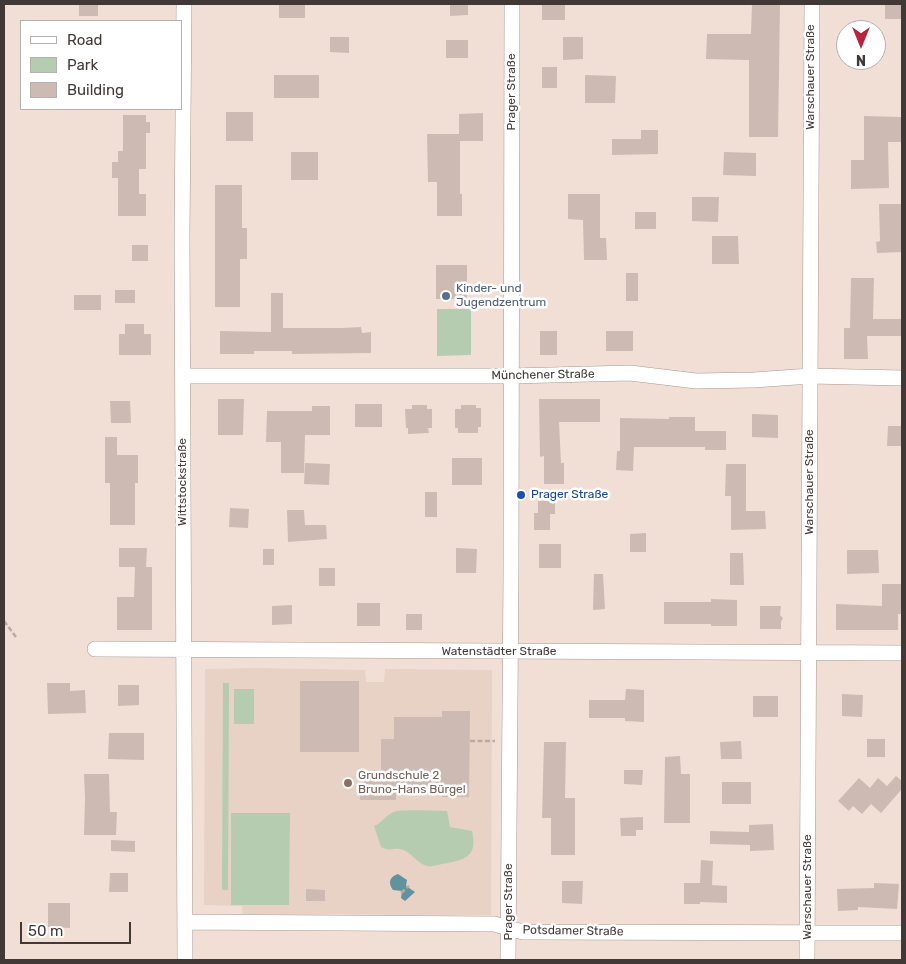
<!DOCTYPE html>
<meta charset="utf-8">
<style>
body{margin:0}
#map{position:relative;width:906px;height:964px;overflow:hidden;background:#f1dfd6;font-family:Rubik,sans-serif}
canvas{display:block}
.frame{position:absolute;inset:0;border:5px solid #413936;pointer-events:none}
.legend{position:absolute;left:20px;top:20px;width:162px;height:90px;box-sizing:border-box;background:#fff;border:1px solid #b3b0af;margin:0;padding:6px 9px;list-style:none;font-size:15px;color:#413936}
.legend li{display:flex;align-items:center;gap:10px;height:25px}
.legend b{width:25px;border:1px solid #b3b0af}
.north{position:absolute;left:836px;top:20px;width:50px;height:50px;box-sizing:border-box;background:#fff;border:1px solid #b3b0af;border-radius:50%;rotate:180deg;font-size:14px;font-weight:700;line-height:20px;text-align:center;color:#413936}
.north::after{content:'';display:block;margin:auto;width:18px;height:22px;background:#b6243e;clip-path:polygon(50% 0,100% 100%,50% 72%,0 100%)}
.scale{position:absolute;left:20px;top:922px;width:111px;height:22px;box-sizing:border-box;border:2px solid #413936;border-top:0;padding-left:6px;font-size:15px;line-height:18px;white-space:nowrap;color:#413936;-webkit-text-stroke:4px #fff;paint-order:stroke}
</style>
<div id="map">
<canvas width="906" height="964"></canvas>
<div class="frame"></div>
<ul class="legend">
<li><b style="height:6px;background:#fff"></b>Road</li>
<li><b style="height:14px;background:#b5ccb1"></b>Park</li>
<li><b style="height:14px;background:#cdbbb3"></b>Building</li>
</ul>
<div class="north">N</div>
<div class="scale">50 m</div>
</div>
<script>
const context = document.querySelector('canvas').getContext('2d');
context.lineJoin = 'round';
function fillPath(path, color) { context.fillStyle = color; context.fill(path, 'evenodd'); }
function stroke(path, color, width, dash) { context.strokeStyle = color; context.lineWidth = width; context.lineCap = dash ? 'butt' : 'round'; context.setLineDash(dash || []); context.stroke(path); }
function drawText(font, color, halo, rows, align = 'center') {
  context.font = font + ' Rubik,sans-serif'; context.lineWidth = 5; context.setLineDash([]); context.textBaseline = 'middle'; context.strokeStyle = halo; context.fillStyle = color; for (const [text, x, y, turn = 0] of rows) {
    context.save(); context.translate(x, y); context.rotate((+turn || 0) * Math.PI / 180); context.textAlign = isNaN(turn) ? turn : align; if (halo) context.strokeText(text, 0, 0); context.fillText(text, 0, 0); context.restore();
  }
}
fillPath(new Path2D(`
 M257,668L365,670L366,682H384L385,669L492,670L491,915L243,914L242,906L204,905L205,669Z`), '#e8d1c5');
fillPath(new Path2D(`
 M437,309H471V355L437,356Z
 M223,683H229L228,890H222Z
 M234,689H254V724H234Z
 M447,811L450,827L472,831C478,857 465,860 442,864C437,865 431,867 427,866C416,863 411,851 400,849C392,848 390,852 381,847L374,826C382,823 386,815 394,812C402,809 436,811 447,811Z
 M231,813H290L289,905H231Z`), '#b5ccb1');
fillPath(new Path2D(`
 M398,874L407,880L406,886L415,892L405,901L401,898L402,891L393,890C388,883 389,877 398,874Z`), '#61939e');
fillPath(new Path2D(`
 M79,4H98V16H79Z
 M279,4H305V18H279Z
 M450,4H468V15L450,16Z
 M542,4H565V20H542Z
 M752,4H780L778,137H749V60L706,59L707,34H751Z
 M885,4H902V19H885Z
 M330,37H349V53L330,52Z
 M563,37H583V59L563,60Z
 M446,40H468V58H446Z
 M542,67H557V88H542Z
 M274,75H319V98H274Z
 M585,75L616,76L615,103H585Z
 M226,112H253V141H226Z
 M483,113V141H460V194H462V216H437V182H428L427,134H459V114Z
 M123,115H146V122H150V133H146V169H139V194H146V216H118V178H112V162H118V151H123Z
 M864,116L901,117V142H888L889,188L851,189V160H864Z
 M641,130H658V154L612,155V139H641Z
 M291,152H318V180H291Z
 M724,152L756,153V176L723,175Z
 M215,185H242V228H247V259H240V307H215Z
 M568,194H600V238H606L607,260H584L583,220L568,219Z
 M692,197H719L718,222L692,221Z
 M879,204H902V252L877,253L876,242L880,241Z
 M635,212H656V229H635Z
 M712,236H738L739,264H712Z
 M132,245H148V261H132Z
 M436,265H467V299H436Z
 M626,273H638V301H626Z
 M851,278H874L873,319H902V336H867L868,359H844V328H850Z
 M115,290H135V303H115Z
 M271,293H283V328H341L361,327L362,333L371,332V353L292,354V351H254V354H220V331L271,332Z
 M74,295H101V310H74Z
 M125,324H144V334H151V355H119V334H125Z
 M540,331H557V355H540Z
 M606,331H633V351H606Z
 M218,399H244L243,435H218Z
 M539,399H600V422H559L561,463H564V484H544V456L540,457Z
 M110,401H130L131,423H111Z
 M355,404H382V427H355Z
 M412,405H427V409H432V428H428L429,433L408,434V428H406L405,409H412Z
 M461,405H476V408H481V427H478V433H458V428H455V409H461Z
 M312,406H330V435H305L304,473H281V442H266L267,411H312Z
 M752,414L778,415V438L752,437Z
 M669,417H695V431H726V450H705V447H634L633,471L616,470L617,451H620V418L669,419Z
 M888,426H902V446H887Z
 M105,437H117V455H138V483H135V525H110V483H105Z
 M452,458H482V485H452Z
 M305,463L330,464L329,485L304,484Z
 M726,464H746V511H765L766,529L731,530V496H725Z
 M425,492H437V517H425Z
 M538,501H555V514H550V530H534V513H538Z
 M230,508L249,509L248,528L229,527Z
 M287,510H304L305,525H326L327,539L288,542Z
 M646,533V552H630V534Z
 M539,544H561V568H539Z
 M119,548H147L146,567H152V630H117V597H134L135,567H119Z
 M456,548L477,549L476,573H456Z
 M263,549H274V565H263Z
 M847,550H878L879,573L847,574Z
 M730,553H743L744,585H730Z
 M319,568H335V586H319Z
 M594,574H603L605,609L593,610Z
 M882,584H902V614H898V630H836V604L882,606Z
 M711,599L737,600V626H711V624H664V602H711Z
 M357,603H380V626H357Z
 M292,605V624L272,625V606Z
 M760,606H781L780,615L783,618L781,622V629H760Z
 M406,614H422V630H406Z
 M300,681H359V752H300Z
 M47,683H70V691L85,690L86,713L48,714Z
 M118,685H139V705L118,706Z
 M626,689L644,690V722L625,721V718H589V700H625Z
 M842,694L863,695L862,717L842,716Z
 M753,696H778V717H753Z
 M442,711H470L469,797H442V790H396V800H360V770H381V739H394V717H442Z
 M109,733H144V760L108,759Z
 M867,739H885V757H867Z
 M741,741L742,759H721L720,742Z
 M544,742H566L565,798H575V855H551V818H542Z
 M680,756L681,774H690V823H664L665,757Z
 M624,770H643L642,785L624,784Z
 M84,774H109L110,812H117L116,835H84L85,798Z
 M896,776L902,781V789L881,813L871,804L862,814L853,806L849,811L838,801L859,778L870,788L878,778L887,786Z
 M722,782H751V804H722Z
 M643,817V830H636V836H621L620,818Z
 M773,824L774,850L750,851V845L710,844V831L749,832V825Z
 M111,840L135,841V852L111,851Z
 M701,860L713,861L712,885L727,886V903L700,902V904H684V883H700Z
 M110,873H128V892H109Z
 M562,881H583L582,904L562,903Z
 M874,883L899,884L897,909L858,907V910L838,911L837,889L874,888Z
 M306,889L325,890V901H306Z
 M48,903H70V928L48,927Z`), '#cdbbb3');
const minor = new Path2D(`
 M184,4L182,236L185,960
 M183,376H512L630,373L696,381L754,380L810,376L902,378
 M95,649L902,653
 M185,922L494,924L523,932L902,933
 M508,960L511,574L512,4
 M807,960L812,4`);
stroke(minor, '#a8978f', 16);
stroke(new Path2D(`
 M4,621L16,637
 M470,741H495
 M401,893L409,886`), '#b9aaa3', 2.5, [5, 2.5]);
stroke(minor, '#fff', 15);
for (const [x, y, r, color] of [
 [446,296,5,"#5c6f8a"],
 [521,495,5,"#1a4fb4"],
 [348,783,5,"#8d6e63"]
]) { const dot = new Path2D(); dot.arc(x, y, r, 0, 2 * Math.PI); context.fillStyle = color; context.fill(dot); stroke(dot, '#fff', 2); }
drawText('12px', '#413936', '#fff', [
 ["Warschauer Straße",811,77,-90],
 ["Prager Straße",512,92,-90],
 ["Münchener Straße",543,375,-1],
 ["Wittstockstraße",183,482,-90],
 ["Warschauer Straße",810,482,-90],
 ["Watenstädter Straße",499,652],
 ["Warschauer Straße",808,887,-90],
 ["Prager Straße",509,902,-90],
 ["Potsdamer Straße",573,931,1]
]);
drawText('12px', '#4e5e75', '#fff', [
 ["Kinder- und",456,289],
 ["Jugendzentrum",456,303]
], 'left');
drawText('12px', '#164399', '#fff', [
 ["Prager Straße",531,495]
], 'left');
drawText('12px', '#785e54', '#fff', [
 ["Grundschule 2",358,776],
 ["Bruno-Hans Bürgel",358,790]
], 'left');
</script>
